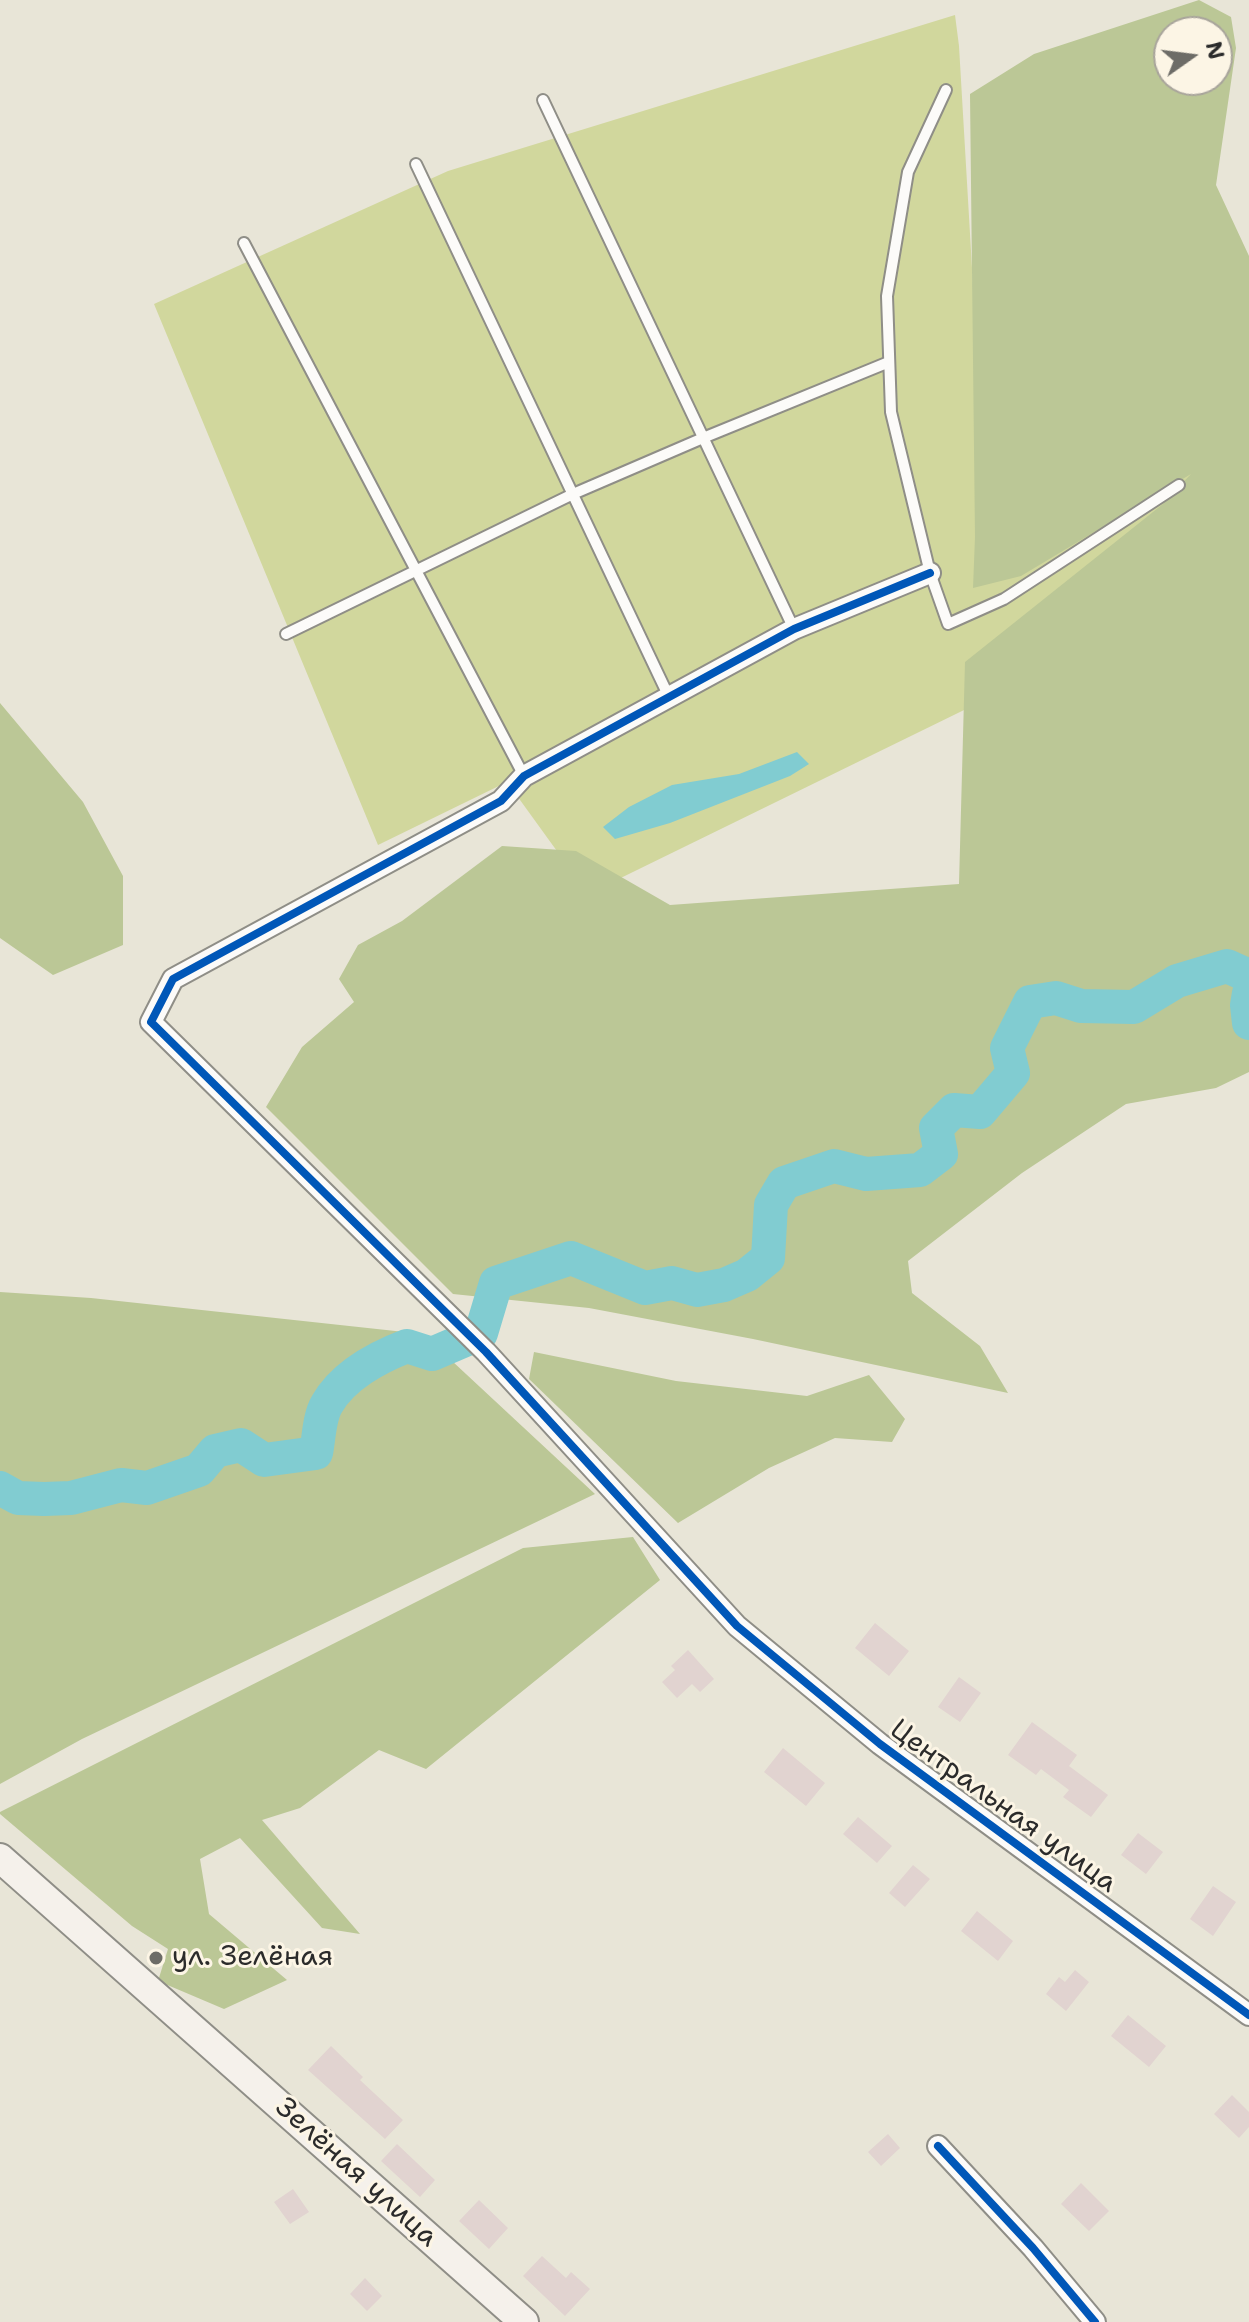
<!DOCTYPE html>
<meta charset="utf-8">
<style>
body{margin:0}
#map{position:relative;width:1249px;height:2322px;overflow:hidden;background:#e8e5d7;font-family:"Shantell Sans",sans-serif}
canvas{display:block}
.north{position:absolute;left:1153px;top:16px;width:80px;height:80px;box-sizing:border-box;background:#fcf5e5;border:2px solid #a8a49b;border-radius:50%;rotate:76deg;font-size:22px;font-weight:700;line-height:32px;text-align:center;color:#2b2b2b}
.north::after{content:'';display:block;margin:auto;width:28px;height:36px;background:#6d6c67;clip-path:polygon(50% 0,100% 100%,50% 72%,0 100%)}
</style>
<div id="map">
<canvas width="1249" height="2322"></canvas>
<div class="north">N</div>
</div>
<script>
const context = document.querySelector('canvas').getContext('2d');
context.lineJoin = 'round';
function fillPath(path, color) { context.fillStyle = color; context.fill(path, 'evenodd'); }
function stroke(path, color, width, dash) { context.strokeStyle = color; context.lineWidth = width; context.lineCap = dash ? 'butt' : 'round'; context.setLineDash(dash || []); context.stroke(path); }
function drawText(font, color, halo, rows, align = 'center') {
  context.font = font + ' "Shantell Sans",sans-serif'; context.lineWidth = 6; context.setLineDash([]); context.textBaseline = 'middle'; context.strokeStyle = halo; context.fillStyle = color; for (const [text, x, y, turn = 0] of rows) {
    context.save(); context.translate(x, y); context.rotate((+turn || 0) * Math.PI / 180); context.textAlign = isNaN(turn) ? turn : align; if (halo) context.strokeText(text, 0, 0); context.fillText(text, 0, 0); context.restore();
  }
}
fillPath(new Path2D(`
 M955,15L959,46L988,541L1249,418L1054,666L588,894L507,782L378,845L154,304L448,171Z`), '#d1d79d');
fillPath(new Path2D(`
 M1199,0L1231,17L1236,48L1216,185L1249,256V1072L1216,1088L1126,1104L1022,1173L908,1261L912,1293L980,1346L1008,1393L753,1339L589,1308L453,1294L266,1107L302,1047L354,1002L339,979L358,945L402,921L502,846L576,851L670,905L959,884L965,662L1163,504L1191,474L1021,576L973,588L975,537L970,94L1034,54ZM1169,32H1217V80H1169Z
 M0,703L83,802L123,876V945L53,975L0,938Z
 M0,1292L91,1298L423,1334L595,1494L82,1739L0,1784Z
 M534,1352L676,1381L807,1396L869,1375L905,1419L892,1442L835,1438L769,1468L678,1523L529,1379Z
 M633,1537L660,1580L426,1769L379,1750L300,1808L262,1820L360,1934L322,1928L240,1838L200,1859L209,1914L287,1980L224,2009L158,1981L168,1949L132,1926L0,1814V1812L523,1548Z`), '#bbc796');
fillPath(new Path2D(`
 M797,752L809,764L790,776L670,823L615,839L603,827L629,807L672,785L739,774Z`), '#81ccd1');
stroke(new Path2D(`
 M1249,993L1247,1005L1249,1023
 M0,1488L18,1498L44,1499L71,1498L121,1485L147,1488L199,1470L215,1451L241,1445L264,1460L316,1453C319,1438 319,1417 327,1404C343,1376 378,1357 407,1346L432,1354L481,1333L496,1283L571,1258L645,1288L672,1283L697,1290L724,1285L747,1275L768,1258L771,1205L784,1183L834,1166L866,1174L920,1170L941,1154L936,1128L954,1110L980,1112L1013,1073L1007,1048L1030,1002L1056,998L1081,1006L1134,1007L1177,981L1227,966L1249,976`), '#81ccd1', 34);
fillPath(new Path2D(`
 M875,1623L909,1651L889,1676L855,1648Z
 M688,1650L714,1679L700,1692L692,1684L677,1698L662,1682L675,1670L671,1666Z
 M959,1677L981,1693L960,1722L938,1707Z
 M1032,1722L1077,1755L1069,1766L1108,1795L1091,1817L1063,1797L1069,1790L1041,1769L1036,1775L1008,1755Z
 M783,1748L825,1783L806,1806L764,1772Z
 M858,1817L892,1846L877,1863L843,1834Z
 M1138,1833L1163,1852L1146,1874L1121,1855Z
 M913,1865L930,1879L905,1907L889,1893Z
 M1213,1886L1236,1902L1213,1936L1190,1919Z
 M977,1911L1013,1941L998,1961L961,1931Z
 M1075,1970L1089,1982L1066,2011L1046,1994L1059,1977L1065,1982Z
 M1128,2015L1166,2046L1149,2067L1111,2036Z
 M331,2046L363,2077L360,2080L403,2120L385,2139L308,2070Z
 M1232,2095L1249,2112V2127L1239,2138L1214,2114Z
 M888,2134L900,2148L881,2166L868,2152Z
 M397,2144L435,2180L420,2197L381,2161Z
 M1081,2183L1109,2211L1089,2231L1061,2204Z
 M293,2189L309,2212L290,2224L274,2202Z
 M479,2200L508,2228L489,2249L459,2221Z
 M542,2256L566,2278L571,2272L590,2289L565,2316L523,2276Z
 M365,2278L382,2296L367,2311L350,2294Z`), '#e1d3d0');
const service = new Path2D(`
 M946,90L908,172L887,296L891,412L930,573L948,624L1004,599L1179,485
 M543,100L794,629
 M416,164L669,697
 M244,243L524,776
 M286,634L573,494L703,438L889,362`);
const minor = new Path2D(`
 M930,573L794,629L524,776L501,801L173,979L151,1022L486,1352L737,1626L880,1744L1249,2015
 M938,2146L1033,2248L1095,2322`);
const secondary = new Path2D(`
 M0,1858L524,2322`);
stroke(service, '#8f8e87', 14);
stroke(minor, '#8f8e87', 24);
stroke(secondary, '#8f8e87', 32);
stroke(service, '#fcfbf9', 10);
stroke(minor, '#fcfbf9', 20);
stroke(secondary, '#f5f1eb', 28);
stroke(new Path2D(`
 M930,573L794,629L524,776L501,801L173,979L151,1022L486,1352L737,1626L880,1744L1249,2015
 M938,2146L1033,2248L1095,2322`), '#0057b8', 8);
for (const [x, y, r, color] of [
 [156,1958,8,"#6d6c67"]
]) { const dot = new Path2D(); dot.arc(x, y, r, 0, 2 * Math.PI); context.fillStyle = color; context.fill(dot); stroke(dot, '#fcf5e5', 3); }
drawText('28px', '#2b2b2b', '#fcf5e5', [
 ["Центральная улица",1003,1807,36],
 ["Зелёная улица",356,2173,42]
]);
drawText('28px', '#2b2b2b', '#fcf5e5', [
 ["ул. Зелёная",172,1958]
], 'left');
</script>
